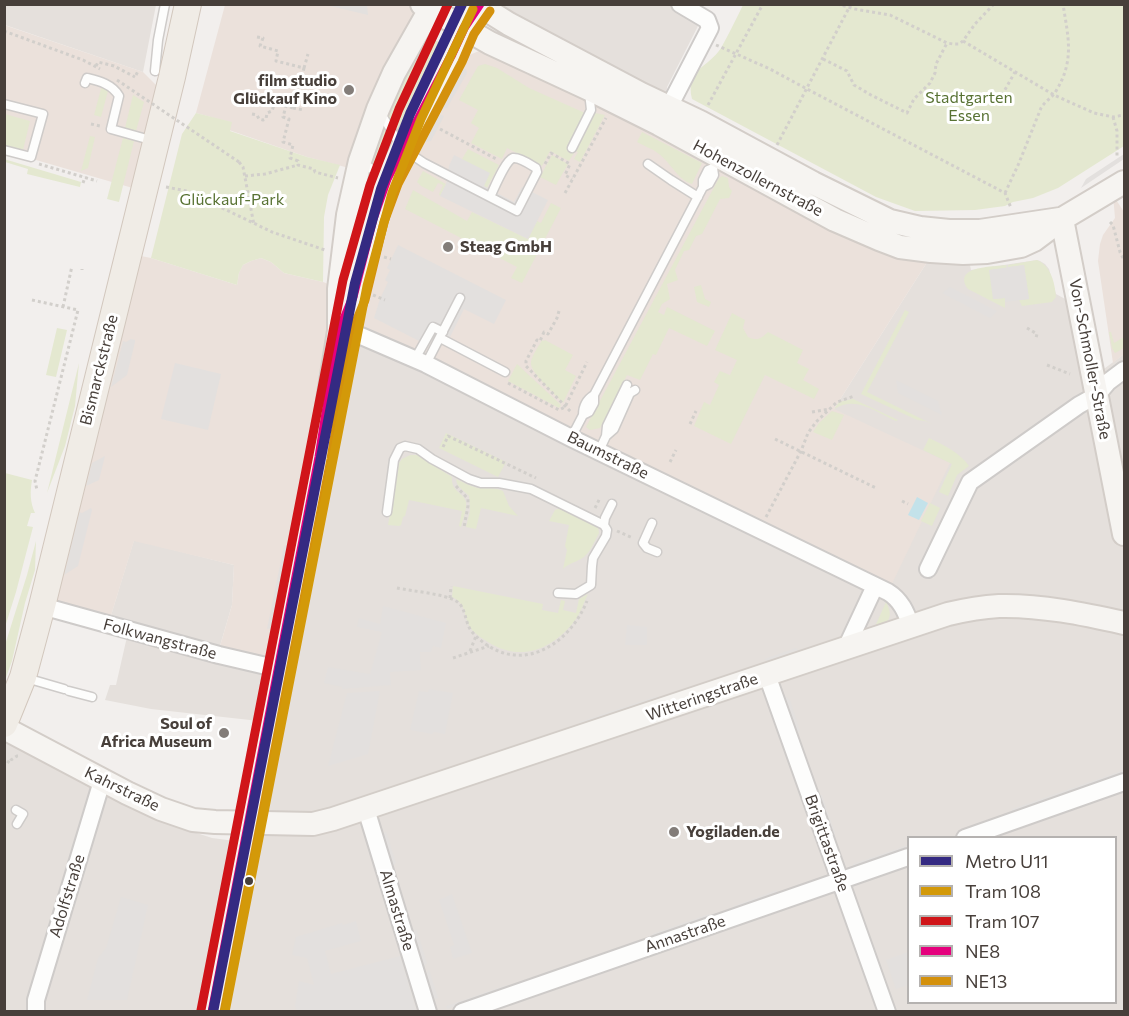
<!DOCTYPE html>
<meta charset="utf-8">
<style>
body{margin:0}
#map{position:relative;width:1129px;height:1016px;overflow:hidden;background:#f2efed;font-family:Commissioner,sans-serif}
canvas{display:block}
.frame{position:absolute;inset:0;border:6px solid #473f3a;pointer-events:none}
.legend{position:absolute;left:907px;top:836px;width:210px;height:168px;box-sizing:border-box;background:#fff;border:2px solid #b5b2b0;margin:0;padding:8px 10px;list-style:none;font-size:18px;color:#473f3a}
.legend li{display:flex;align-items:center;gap:12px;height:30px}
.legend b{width:30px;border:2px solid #b5b2b0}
</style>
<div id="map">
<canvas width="1129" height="1016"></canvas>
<div class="frame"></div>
<ul class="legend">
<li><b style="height:8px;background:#342a82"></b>Metro U11</li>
<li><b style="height:8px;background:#d39909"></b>Tram 108</li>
<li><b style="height:8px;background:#d01519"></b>Tram 107</li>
<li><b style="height:8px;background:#e5007d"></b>NE8</li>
<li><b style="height:8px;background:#d4910c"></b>NE13</li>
</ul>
</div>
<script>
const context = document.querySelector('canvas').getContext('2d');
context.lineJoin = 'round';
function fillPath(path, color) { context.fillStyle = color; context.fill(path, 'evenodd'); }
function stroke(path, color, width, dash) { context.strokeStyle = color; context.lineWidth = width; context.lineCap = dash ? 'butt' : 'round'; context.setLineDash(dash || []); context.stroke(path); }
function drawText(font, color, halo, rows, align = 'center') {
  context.font = font + ' Commissioner,sans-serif'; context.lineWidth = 6; context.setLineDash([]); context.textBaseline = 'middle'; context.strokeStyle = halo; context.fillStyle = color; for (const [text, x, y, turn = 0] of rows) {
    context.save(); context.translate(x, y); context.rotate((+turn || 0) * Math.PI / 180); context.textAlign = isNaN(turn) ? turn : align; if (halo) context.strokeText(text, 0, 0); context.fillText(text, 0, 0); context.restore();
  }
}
fillPath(new Path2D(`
 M484,4L676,5L687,11L698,26L667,87L666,103Z
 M5,5H156L143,72L5,25Z
 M931,256L969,260L971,270L1037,260L1040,261L1045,264L1049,269L1056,294L1078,306L1093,377L1124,354V1011H5L4,731L109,795L160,821L212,838L250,843L341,333L834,409ZM908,838H1116V1002H908Z
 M134,540L234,565L232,605L217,656L277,671L268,722L151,709L105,700L110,685H116L129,628L109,622Z`), '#e5e0dc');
fillPath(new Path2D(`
 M419,4L353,169L307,157L229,130L231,123L196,113L225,5Z
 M4,25L143,72L167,96L143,191L5,151Z
 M479,51L496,55L526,74L588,93L931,256L834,409L950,463L889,590L350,329L369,261L396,190L415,149L467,56Z
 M1113,195L1124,212V354L1113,363L1098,261L1100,244L1103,235L1115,218Z
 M131,254L151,258L237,285L239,273L243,265L251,261L261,258L271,262L284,273L323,282L337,287L278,667L218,653L232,605L234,565L134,541L109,622L45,603Z`), '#ebe1db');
fillPath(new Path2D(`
 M743,5H1124V146L1058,188L1033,198L1013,202L1005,206L975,210L915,211L876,197L692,99C685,69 708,68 721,48C729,34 736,19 743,5Z
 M424,34L444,45L394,139L351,254L370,154Z
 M485,64L497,68L529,88L585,113L567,146L574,150L595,113L605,115L580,162L574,159L578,152L575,151L569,161L550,151L542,166L507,148L502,159L471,143L479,128L471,123L478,110L459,100L478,66Z
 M102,85L108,91L101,117L94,115Z
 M133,95L144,102L136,131L125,128Z
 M196,113L232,122L230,131L307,157L340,165L328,195L324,217L323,282L284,273L271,262L261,258L251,261L243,265L239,273L237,285L151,258L182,134Z
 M5,114L30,121L23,150L5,146Z
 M642,132L702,163L692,184C677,179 671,163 659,154C653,149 644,146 637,142Z
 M90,136L95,137L88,168L81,171Z
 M123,138L134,141L119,202L107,199Z
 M468,149L499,165L487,188L484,186L462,159Z
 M552,155L568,164L556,185L540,177Z
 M4,159L81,182L80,187L27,174L28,169L5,162Z
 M423,171L446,184L440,196L439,194L443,185L438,183L433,192L421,186L417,182Z
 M722,176L728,178L729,187L732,191L729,198L720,199L702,234L696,236L689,250L684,251L675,270L678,280L667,284L670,299L662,304L658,312L664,315L667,307L715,331L707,346L669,328L656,355L653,354L640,380L627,375L600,428L590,430L586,427L719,178Z
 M413,190L467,221L472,212L528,239L537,221L541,223L551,203L561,208L522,283L511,278L517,267L405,209Z
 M1037,260C1051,266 1055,283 1056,297L1052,302L1022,306L1019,300L1029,299L1024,265L1008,267V265Z
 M1006,265L1007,268L990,270L994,299L1005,298V308L968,289C952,266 992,267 1006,265Z
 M701,285L705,299L711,302L709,307L697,302L694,287Z
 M905,310L909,312L867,392L932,424L925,421L917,420L861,394Z
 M732,313L745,320L743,328L748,337C757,341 761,339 768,332L803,350L797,363L809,369L803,380L819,389L814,399L765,375L731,444L694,426L704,402L710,405L719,385L714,382L720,371L730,375L737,360L715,350Z
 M57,328L67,330L56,377L46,375Z
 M1109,332H1111L1114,343L1124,337V348L1115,353L1112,348Z
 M542,340L544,341L545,340L573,355L565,370L576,376L563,403C556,395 529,372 531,362C532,355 539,346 542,340Z
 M79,363L75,406L65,446L47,493Z
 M517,364L561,405L559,408L508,381Z
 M853,399L898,420L896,421C876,412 856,395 834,409L839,402Z
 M832,411L844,415L832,440L813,432L819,423Z
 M446,433L506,462L498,477L439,448Z
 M929,438C944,445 960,453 969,466L957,475L948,496L939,492L952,464L923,450Z
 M410,455H417L452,477C451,493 464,492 466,502C467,509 463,519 461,527L459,526L462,511L409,500L405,516L403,517L401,525L399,526L388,525L399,463L402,459Z
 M5,473L32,480C30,492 30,502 35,513H31L27,526L33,527L16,592L5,627Z
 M456,479C463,482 471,487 479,488C488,489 495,487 503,491L509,506L518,516L481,508L476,529L466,527L470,511L469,496C464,491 456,486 456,479Z
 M930,503L940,508L932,526L921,521Z
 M560,508L595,525L598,527L599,533C594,542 590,554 581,559C575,562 568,564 563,569L567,550L565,546L569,525L549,521L555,510Z
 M36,541L35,570L25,603L12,661L5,680V645L27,575Z
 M453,586L543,604L542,610L558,613L561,600L565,601L563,610L576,613L579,599L588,594C584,602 581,612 576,619C554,649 521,663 488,642C483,639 477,635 473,631C462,619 469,605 452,597Z
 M886,602C895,619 887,624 873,631Z`), '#e4e8d0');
fillPath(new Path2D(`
 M326,5H367L368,15Z
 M466,69L467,73L447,108L436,110L457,71Z
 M441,115L444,116L431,141L418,143L433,116Z
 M1124,154V159L1081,188L1086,179Z
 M454,155L490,173L484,186L514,202L522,187L548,200L528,239L440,196L446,184L449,166Z
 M398,245L506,300L494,324L464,309L446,345L425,334L421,342L374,318L380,299L388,282L385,280L390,270L387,268Z
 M1024,265L1029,299L1005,302V298L993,299L989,270Z
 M950,287L997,311L990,318L942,293Z
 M131,339L135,340V342L127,375L111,387L123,341L126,342Z
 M175,363L221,374L208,430L161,419Z
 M896,380L938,401L942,415L898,393Z
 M105,456L99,480L86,486L92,463Z
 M91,508L92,510L78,566L64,575L79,512L82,513Z
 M296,542L280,626L267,629L284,546Z
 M383,606L446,623L441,648L433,646L431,652H420L421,670L390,672L391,685L342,689V687L324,683L328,667L370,674L382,632L357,627L359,618L380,624Z
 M627,625L647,627V645H625Z
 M796,648L803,655L773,666L764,659Z
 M429,689L453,693L445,734L434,732L432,734L410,730L419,691L428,692Z
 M380,691L368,754L328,766L347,693Z
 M781,693L790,700L800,731L796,733Z
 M657,696L664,702L586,729L579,722Z
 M1124,770V774L1013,813L1012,809Z
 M822,795L835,833L836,850L818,796Z
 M386,831L396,863L390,869L381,837Z
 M908,845V849L854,868L853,864Z
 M777,890L778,895L735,910L734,906Z
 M452,894L472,953L453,959L450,947L454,945L439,900Z
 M121,897L148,905L127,1000H87L98,958L106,948Z
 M709,914L711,918L654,938L652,934Z
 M356,921L361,941L325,951L331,974L400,956L416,1010L412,1012L297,1011L295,1006L299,981L314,985L307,958L292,955L296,937L342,923L343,925Z
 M416,928L427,963L421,972L411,938Z
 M908,952V985L896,989L886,960Z
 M429,969L438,998L429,1001L423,979Z
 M507,985L508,989L447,1009L446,1006Z`), '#e3e0de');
fillPath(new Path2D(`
 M917,497L928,503L919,520L908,515Z`), '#c3e2ea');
const lane = new Path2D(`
 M155,71L158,40L165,4
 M85,83L87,78C99,81 112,84 119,96L111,129L154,141
 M4,104L43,114L31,157L4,150
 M380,112L402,148L424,163L517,211L537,172L536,168C531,165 520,157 513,158C505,161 494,189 490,197
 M572,148L591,110L589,92
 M363,163L387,179
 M648,164L671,180L698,197
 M703,187L709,184L714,175L713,168
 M440,338L505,372
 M415,359L433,327L443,332
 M426,364L460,298
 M583,415C583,406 586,400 594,395L703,187V180L708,170L713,168L718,159
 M606,436L607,426L627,385
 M571,438L583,415L589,412L594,403V395
 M599,451L606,436L614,429L630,393L635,390
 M387,512L394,460L400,448L405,446L418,449L432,459L469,479L481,483H499L531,489L604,525
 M652,523L643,543L647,548L657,552
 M558,593L576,594L591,585L592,566L593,558L606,536L607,530L604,525L605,518L612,504
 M26,678L64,689
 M69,691L92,697
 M16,810L23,814L17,824`);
const street = new Path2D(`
 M669,107L710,28L707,20L680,4
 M339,331L361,336L426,364L571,438L888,592C901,600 906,612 911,626
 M928,569L970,482L1079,405L1097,395L1108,382L1124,370
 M42,606L219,655L279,669
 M846,648L875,586
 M767,675L887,1012
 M366,809L428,1012
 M965,838L1124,782
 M36,1012V1000L102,781
 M462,1012L908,857`);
const secondary = new Path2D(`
 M422,4L490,43L589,89L659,124L835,220L879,239L900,247L931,251L963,253L987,252L1021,246L1034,240L1062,219L1124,182
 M477,4L509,24L641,94L700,122L813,183L890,221L920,228L949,231H980L1060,219
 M1062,219L1124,534
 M344,318L353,297L373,219L387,179L402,148L451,56L464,28L472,16
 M4,728L127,793L161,809L193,820L215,822L313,824L333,819L948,614C965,610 982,607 999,606C1041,605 1084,614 1124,623
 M212,1012L319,457L339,331V289L348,215L360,161L378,109L394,73L433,4`);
const primary = new Path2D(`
 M4,724L23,677L42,606L172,77L188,4`);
stroke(lane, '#cecbc9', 11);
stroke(street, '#cecbc9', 20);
stroke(secondary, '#d3cdc8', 26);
stroke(primary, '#d2c7bd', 28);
stroke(new Path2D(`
 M837,4L855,9L890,15L947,43L953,44H959L963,41L975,24L994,4
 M4,31L83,60L100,69
 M257,37L263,38L260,46L278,51L276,61L304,68L293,108L286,106L283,117L289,119L283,142L293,145L290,158L298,161V165L314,169L315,172L338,178
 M963,41L1054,95L1094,113L1113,117L1124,115
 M716,45L770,69L807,89L1005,193L1011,208
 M823,59L847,71L854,85L871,95L907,113L914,99L930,83L935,73L936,64L947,43
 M96,66L98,62L114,66L135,77
 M304,68L308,54
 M136,75L138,71
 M1002,95L1015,72
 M708,105L763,4
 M293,108L304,110
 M252,114L257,115L259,119L263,120L266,119L267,113L272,111L274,105L278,104L286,106
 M1113,117L1117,131V156
 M91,124L100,126
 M440,129L498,160
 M777,145L851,4
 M239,162L243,167L254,225
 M39,164L97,181
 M545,164L551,153L570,164L565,175L572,179
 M245,176L265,174L298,165
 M83,183L85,177
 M166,187L187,191L272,232L325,250
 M565,193L606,118
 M1005,193L1019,163L1041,108C1045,101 1052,98 1056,91C1075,60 1068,37 1063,4
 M1110,222L1113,225L1120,252L1124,260
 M384,257L391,259
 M82,270V269
 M373,295L385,300
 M32,300L78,310L35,481L37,490
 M63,307L72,266
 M559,311L557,318L548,334L544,332L540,341L537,340L526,361V366L572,413
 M1027,328L1037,334L1036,338
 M1047,365L1070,374
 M508,383L559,410L565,407L587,362
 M812,412L829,409
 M690,424L696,411
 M775,439L876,488
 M443,447L448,436L536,478
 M670,462L676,450
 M456,486L468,499V506L464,527
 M902,501L908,504
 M595,508L600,498
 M766,517L801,451L808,433L816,422L837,402L854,396
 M617,531L633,538
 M397,588C411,591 445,594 456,601C467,607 464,624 473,633C514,677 567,650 587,601
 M450,598L451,586
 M470,651L476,636
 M453,658L489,646
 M7,761L10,763L11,760L17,756H19`), '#d2cfcb', 3, [3, 3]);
stroke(lane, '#fdfdfc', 8);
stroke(street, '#fdfdfc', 16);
stroke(secondary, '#f6f4f1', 22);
stroke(primary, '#f0ece6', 26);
stroke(new Path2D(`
 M117,80L239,162`), '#d2cfcb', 3, [3, 3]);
stroke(new Path2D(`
 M212,1012L319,457L339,331L353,297L373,219L387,179L451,56L464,28L480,4`), '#e5007d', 9);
stroke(new Path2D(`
 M224,1012L331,459L351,334L365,300L384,222L398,184L462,62L474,34L490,11`), '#d4910c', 9);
stroke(new Path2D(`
 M225,1012L367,286L392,193L421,119L473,9`), '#d39909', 9);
stroke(new Path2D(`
 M201,1010L343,280L370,185L399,109L448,4`), '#d01519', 9);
stroke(new Path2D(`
 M213,1012L355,283L381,189L410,114L462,4`), '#342a82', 10);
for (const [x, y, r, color] of [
 [349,90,6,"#837d79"],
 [448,247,6,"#837d79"],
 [224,733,6,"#837d79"],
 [674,832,6,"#837d79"],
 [249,881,5,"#473f3a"]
]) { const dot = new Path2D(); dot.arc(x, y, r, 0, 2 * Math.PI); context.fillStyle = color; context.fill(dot); stroke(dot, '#fff', 2); }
drawText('bold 16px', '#473f3a', '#fff', [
 ["film studio",337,81],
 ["Glückauf Kino",337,99],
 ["Steag GmbH",460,247,"left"],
 ["Soul of",212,724],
 ["Africa Museum",212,742],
 ["Yogiladen.de",686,832,"left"]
], 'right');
drawText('16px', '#587233', '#fff', [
 ["Stadtgarten",969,98],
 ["Essen",969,116],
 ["Glückauf-Park",232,200]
]);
drawText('16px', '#473f3a', '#fff', [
 ["Hohenzollernstraße",758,178,28],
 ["Von-Schmoller-Straße",1090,359,79],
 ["Bismarckstraße",99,370,-76],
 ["Baumstraße",608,455,26],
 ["Folkwangstraße",160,639,15],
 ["Witteringstraße",702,697,-19],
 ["Kahrstraße",122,789,26],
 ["Brigittastraße",827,843,70],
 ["Adolfstraße",67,896,-73],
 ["Almastraße",397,910,73],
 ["Annastraße",685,934,-19]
]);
</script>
